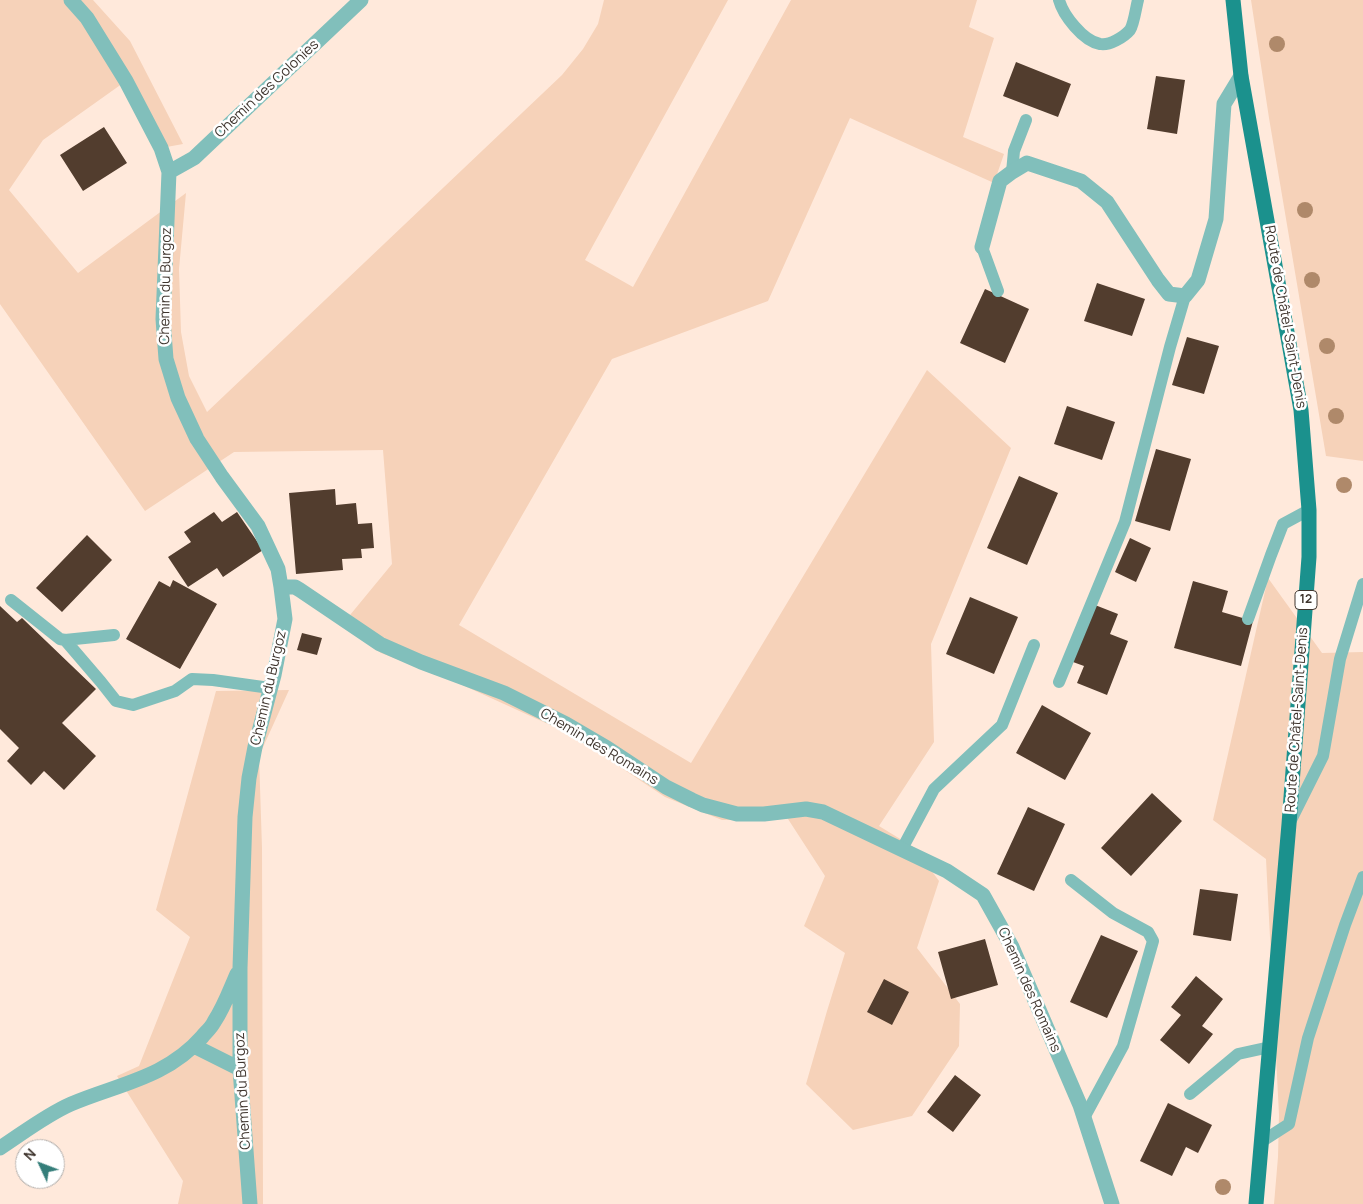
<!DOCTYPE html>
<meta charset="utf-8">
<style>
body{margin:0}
#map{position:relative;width:1363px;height:1204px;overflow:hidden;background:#ffe9db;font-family:Manrope,sans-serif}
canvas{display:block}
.north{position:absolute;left:15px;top:1139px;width:50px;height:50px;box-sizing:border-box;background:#fff;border:1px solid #b2aeab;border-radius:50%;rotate:313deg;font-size:14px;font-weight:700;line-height:20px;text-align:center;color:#3f352e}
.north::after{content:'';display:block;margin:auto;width:18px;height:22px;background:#357e7a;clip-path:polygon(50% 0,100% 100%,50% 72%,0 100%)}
</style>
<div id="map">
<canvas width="1363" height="1204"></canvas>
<div class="north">N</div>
</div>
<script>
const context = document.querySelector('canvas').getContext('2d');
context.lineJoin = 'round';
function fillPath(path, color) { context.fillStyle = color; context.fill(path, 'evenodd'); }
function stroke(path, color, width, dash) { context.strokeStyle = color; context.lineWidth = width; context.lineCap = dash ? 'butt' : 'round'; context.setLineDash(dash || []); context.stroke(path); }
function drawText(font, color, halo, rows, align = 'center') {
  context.font = font + ' Manrope,sans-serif'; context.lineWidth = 5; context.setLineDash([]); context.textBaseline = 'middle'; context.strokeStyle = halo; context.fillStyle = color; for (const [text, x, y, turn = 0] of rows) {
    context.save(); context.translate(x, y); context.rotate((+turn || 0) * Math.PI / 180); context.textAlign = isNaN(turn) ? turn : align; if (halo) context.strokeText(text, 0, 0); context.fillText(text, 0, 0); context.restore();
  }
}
fillPath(new Path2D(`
 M0,0H93L130,41L183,144L161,148L126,81L43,140L9,190L78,273L186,193L179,269L181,332L189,376L207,412L562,75L583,49L598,24L604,0H728L585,260L633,287L791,0H977L969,27L994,38L963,137L1004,154L994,183L850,118L768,301L612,359L459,625L691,763L927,370L1011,448L931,644L934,742L879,826L915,848L939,881L917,948L960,1004L959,1046L912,1116L853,1130L806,1084L827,1011L845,953L804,926L825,876L788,819L722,820L665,797L572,735L458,683L381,653L341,626L392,564L383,450L234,452L145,511L0,304Z
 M1251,0H1363V461L1326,456L1269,118Z
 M1268,578L1322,653L1363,652V1204H1274L1278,1157L1279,1115L1266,859L1213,820Z
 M289,690L259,756L262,848L263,1204H178L183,1181L117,1076L139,1066L190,937L156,910L216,691Z`), '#f6d2b9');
fillPath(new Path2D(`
 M1016,62L1071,84L1058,117L1003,96Z
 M1156,76L1185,80L1177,134L1147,129Z
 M104,127L127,163L83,191L60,155Z
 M1097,283L1145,299L1132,336L1084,321Z
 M985,289L1029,309L1005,363L960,343Z
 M1187,337L1219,346L1204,394L1172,385Z
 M1067,406L1115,422L1102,460L1054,444Z
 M1156,449L1191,459L1170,531L1135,521Z
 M1019,476L1058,493L1027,565L987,548Z
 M335,489L336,505L356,503L358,524L372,523L374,548L361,549L362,558L342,559L343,570L296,574L289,493Z
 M214,512L222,522L237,512L263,550L223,577L217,568L188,587L168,557L191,542L184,532Z
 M87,535L112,560L62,612L36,588Z
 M1130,538L1151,548L1136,582L1115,572Z
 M173,580L217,604L180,669L126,639L159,581L170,587Z
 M1193,581L1228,591L1222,612L1253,621L1241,666L1174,648Z
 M970,597L1018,617L994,674L946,654Z
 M1095,605L1118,614L1110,634L1128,641L1107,695L1077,683L1084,666L1073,662Z
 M0,606L17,622L22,618L96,689L62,723L96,756L64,790L44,771L31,785L7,761L19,748L0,729Z
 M302,633L322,638L317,655L297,650Z
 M1042,705L1091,733L1065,780L1016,753Z
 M1152,793L1182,821L1131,876L1101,848Z
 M1028,807L1065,824L1034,891L997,874Z
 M1200,889L1238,894L1231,941L1193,935Z
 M1101,935L1138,951L1107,1018L1070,1002Z
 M985,939L998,985L951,999L938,952Z
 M1196,976L1223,999L1202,1026L1213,1034L1189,1064L1160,1040L1181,1015L1171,1007Z
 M884,979L909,992L892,1025L867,1012Z
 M955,1075L981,1095L953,1132L927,1112Z
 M1168,1103L1212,1125L1198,1153L1186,1147L1172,1176L1140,1161Z`), '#523d2e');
stroke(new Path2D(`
 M1059,0C1063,15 1083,41 1100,44C1109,46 1124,37 1130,30C1134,24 1136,7 1138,0
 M1012,172L1014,151L1026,120
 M982,247L998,291
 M11,600L60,639L65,640L101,682L116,701L133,705L175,691L192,679L213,680L270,688
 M1248,619L1271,555L1283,524L1309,510
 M65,640L114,635
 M1059,682L1125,522L1170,347L1185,296
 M1291,820L1323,756L1340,659L1363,584
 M902,849L934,789L1002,725L1034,645
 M1071,880L1113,913L1148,932L1153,941L1123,1046L1084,1118
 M1190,1094L1238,1054L1270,1047
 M1261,1142L1289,1124L1308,1038L1345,925L1363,877`), '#81bfbb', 12);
stroke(new Path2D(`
 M71,0L87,18L126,81L161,148L169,172L163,319L166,359L178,398L197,439L222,477L258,526L278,569L281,587L285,619L274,675L255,747L249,778L245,817L240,968V1069L250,1204
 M169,172L194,158L361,0
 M982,247L1000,181L1012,172L1027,163L1081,181L1107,202L1158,280L1169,294L1185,296L1198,280L1216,219L1224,104L1241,76
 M281,587H295L300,590L380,644L421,662L504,693L566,724L607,748L666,787L692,800L703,805L737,814H764L806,809L823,812L947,871L983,895L1012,947L1080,1105L1112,1204
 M194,1046L240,1069
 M0,1148C23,1133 46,1115 71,1104C118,1084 166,1078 202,1037C206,1032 211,1028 214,1022C224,1007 230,990 237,974`), '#81bfbb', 15);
stroke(new Path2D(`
 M1233,0L1241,76L1301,410L1309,510V557L1289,824L1256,1204`), '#1b918d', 15);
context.fillStyle = '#af896a';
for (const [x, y] of [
 [1277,44],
 [1305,210],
 [1312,280],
 [1327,346],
 [1336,416],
 [1344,485],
 [1223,1187]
]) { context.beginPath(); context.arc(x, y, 8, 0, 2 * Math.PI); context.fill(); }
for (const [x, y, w] of [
 [1306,600,22]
]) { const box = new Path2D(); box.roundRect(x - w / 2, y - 9.5, w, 19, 4); context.fillStyle = '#fff'; context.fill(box); stroke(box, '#3f352e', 1); }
drawText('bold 12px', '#3f352e', null, [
 ["12",1306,600]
]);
drawText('14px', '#3f352e', '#fff', [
 ["Chemin des Colonies",267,89,-43],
 ["Chemin du Burgoz",166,286,-89],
 ["Route de Châtel-Saint-Denis",1285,317,80],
 ["Chemin du Burgoz",269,688,-77],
 ["Route de Châtel-Saint-Denis",1297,720,-86],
 ["Chemin des Romains",599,747,31],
 ["Chemin des Romains",1029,990,66],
 ["Chemin du Burgoz",243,1091,-93]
]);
</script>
